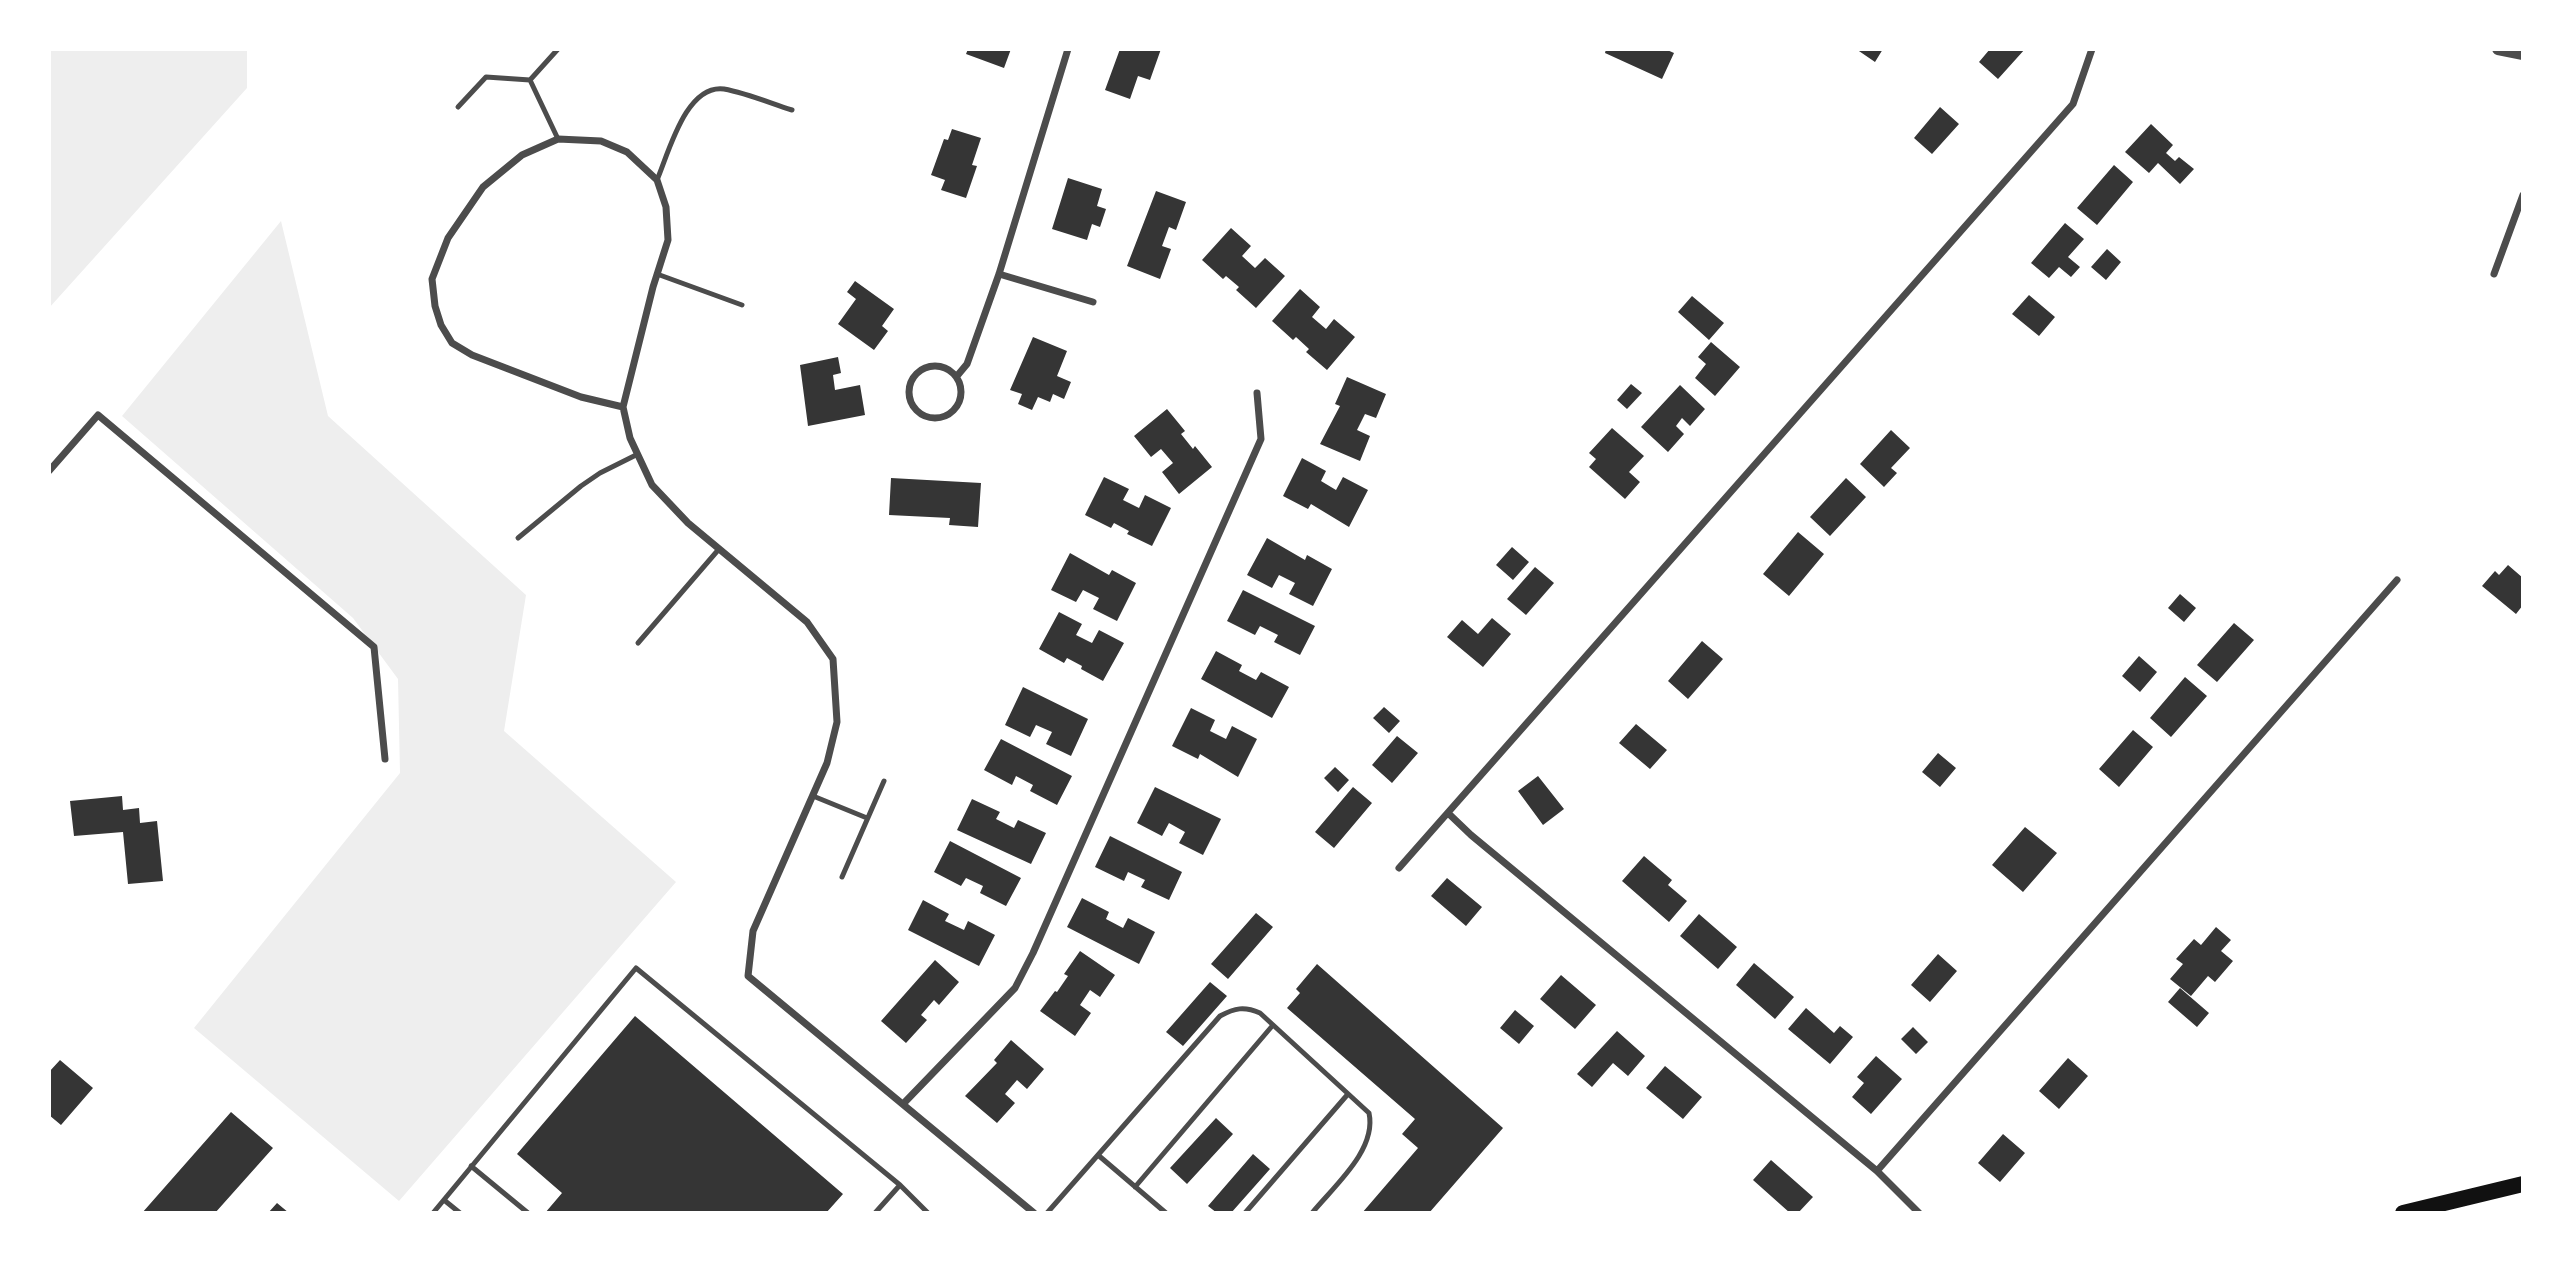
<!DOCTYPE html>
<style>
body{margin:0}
#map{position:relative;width:2572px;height:1262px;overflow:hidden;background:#fff;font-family:"Work Sans",sans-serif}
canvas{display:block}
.frame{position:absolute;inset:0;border:51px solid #fff;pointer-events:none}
</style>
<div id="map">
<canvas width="2572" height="1262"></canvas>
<div class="frame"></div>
</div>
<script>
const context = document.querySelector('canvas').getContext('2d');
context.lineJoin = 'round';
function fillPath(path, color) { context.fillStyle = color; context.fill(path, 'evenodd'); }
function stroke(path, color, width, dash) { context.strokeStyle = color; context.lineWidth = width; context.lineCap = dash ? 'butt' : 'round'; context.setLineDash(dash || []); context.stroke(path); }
fillPath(new Path2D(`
 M49,49H247V88L49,308Z
 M281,221L328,416L526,595L504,731L676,882L399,1201L194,1028L400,773L398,679L353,618L122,416Z`), '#eee');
fillPath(new Path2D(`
 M968,49H1011L1004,68L966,54Z
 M1120,49H1161L1150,80L1138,76L1130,99L1105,90Z
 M1606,49H1665L1674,53L1662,79L1605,53Z
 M1856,49H1883L1875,62Z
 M1990,49H2025L1998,79L1979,62Z
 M1940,107L1959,124L1932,154L1914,138Z
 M2151,124L2173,145L2166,153L2175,161L2179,157L2194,169L2180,184L2158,163L2149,173L2125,152Z
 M952,129L981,138L972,165L977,166L966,198L941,190L945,180L931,175L944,139L948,140Z
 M2114,165L2133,182L2097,225L2077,208Z
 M1068,178L1102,189L1097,206L1106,209L1100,227L1092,224L1087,240L1052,229Z
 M1156,191L1186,202L1176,230L1169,227L1162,246L1171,249L1160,279L1127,266Z
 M2065,223L2084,239L2068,257L2080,267L2071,277L2059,267L2049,278L2031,263Z
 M1231,228L1251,246L1242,256L1255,268L1265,258L1285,276L1256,308L1236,290L1239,287L1226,276L1223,279L1202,260Z
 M2107,249L2121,262L2106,280L2091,267Z
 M855,281L894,309L882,326L888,331L874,350L838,324L856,299L847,292Z
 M1300,289L1320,307L1312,317L1326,329L1334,319L1355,337L1327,370L1306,352L1309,349L1296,337L1293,340L1272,321Z
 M2029,295L2055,317L2039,336L2012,314Z
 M1692,296L1724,323L1709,340L1678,312Z
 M1033,337L1067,351L1057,376L1071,382L1064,399L1053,394L1050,402L1038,397L1032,410L1018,404L1022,394L1010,390Z
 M1711,342L1740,367L1715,396L1695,378L1706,364L1698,357Z
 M838,357L841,373L833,375L835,390L860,385L865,415L808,426L800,365Z
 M1347,377L1386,394L1376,418L1365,414L1357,430L1370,436L1360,461L1320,444L1340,406L1335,404Z
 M1631,384L1642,393L1627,409L1617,400Z
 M1680,385L1705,409L1690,426L1682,418L1676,426L1684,434L1668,452L1641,427Z
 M1167,409L1185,431L1181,434L1193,449L1195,446L1212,467L1179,494L1162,472L1173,463L1161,449L1151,457L1134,436Z
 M1612,428L1644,456L1629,472L1640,482L1625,499L1589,467L1596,459L1589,453Z
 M1891,430L1910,448L1891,468L1897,473L1884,487L1860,464Z
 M1302,458L1326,471L1321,481L1336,490L1343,477L1368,490L1349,527L1311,504L1308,509L1283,496Z
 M1104,477L1129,489L1123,500L1139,508L1145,495L1171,508L1152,546L1127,534L1129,531L1114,523L1111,528L1085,515Z
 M891,478L981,483L978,527L949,525L950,518L889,515Z
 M1846,478L1866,497L1830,536L1810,517Z
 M1798,532L1824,554L1789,596L1763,574Z
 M1267,538L1305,560L1307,555L1332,569L1313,606L1289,594L1295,583L1279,575L1272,588L1247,575Z
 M1512,547L1529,562L1513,580L1496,565Z
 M1070,553L1109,575L1112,570L1136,583L1117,621L1093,609L1099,598L1083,590L1076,602L1051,590Z
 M2508,565L2523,578V605L2516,614L2482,586L2495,571L2499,575Z
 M1535,567L1554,583L1526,615L1507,599Z
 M1243,590L1315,626L1300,655L1274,642L1278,635L1260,626L1255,635L1227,621Z
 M2180,594L2196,608L2184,622L2168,608Z
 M1059,612L1082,624L1076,635L1092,643L1099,630L1124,643L1103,681L1081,669L1082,666L1067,658L1064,663L1039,649Z
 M1492,618L1511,634L1483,667L1447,637L1462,620L1478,634Z
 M2234,623L2254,640L2217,682L2197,665Z
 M1702,641L1723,659L1688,699L1668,681Z
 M1216,651L1242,665L1239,671L1256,680L1261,672L1289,687L1272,718L1201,679Z
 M2139,656L2157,672L2140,692L2122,676Z
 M2185,677L2207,696L2171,737L2150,718Z
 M1023,687L1088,719L1071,756L1046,744L1052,732L1036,725L1030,737L1005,725Z
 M1384,707L1400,721L1389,733L1373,718Z
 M1191,708L1215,720L1210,731L1226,739L1232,726L1257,739L1238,777L1200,754L1198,759L1172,746Z
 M1636,724L1667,750L1650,769L1619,743Z
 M2133,730L2153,747L2119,787L2099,769Z
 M1397,736L1418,753L1392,783L1372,765Z
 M1001,739L1072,776L1057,805L1030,791L1033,785L1016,776L1012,785L984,770Z
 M1938,753L1956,768L1940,787L1922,772Z
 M1335,767L1349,780L1338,792L1324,778Z
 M1538,776L1564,809L1543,825L1518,791Z
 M1155,787L1221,819L1203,855L1179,843L1185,832L1169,823L1162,836L1137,823Z
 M1353,787L1372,803L1334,848L1315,832Z
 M122,796L123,810L139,808L140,823L157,821L163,881L128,884L123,832L74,836L70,801Z
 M972,799L1000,812L996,819L1014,828L1018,820L1046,833L1031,864L957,830Z
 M2025,827L2057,853L2023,892L1992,865Z
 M1110,836L1182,872L1169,900L1141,887L1145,880L1128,872L1124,881L1095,867Z
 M950,841L1021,878L1006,906L980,893L983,886L966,878L961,886L934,872Z
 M1644,856L1672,880L1668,885L1687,901L1669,922L1622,881Z
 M1447,878L1482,907L1466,926L1431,896Z
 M1082,898L1109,912L1106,919L1123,928L1128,918L1155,932L1139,964L1067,927Z
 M923,900L949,914L945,921L964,930L968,921L995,935L979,966L908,930Z
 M1256,913L1273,927L1228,979L1211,964Z
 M1699,914L1737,947L1718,969L1680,936Z
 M2216,927L2231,940L2221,951L2233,961L2215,982L2208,976L2191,996L2170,979L2183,964L2176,959L2194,939L2201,945Z
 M1080,951L1115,975L1100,997L1090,990L1080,1005L1091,1013L1075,1036L1040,1011L1055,991L1057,992L1068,976L1064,974Z
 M1938,954L1957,971L1930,1002L1911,985Z
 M935,960L959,982L939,1005L934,1000L921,1015L927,1020L906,1043L881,1021Z
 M1754,963L1794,997L1775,1019L1736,985Z
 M1317,964L1503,1128L1429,1213H1362L1418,1148L1402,1134L1415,1119L1287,1008L1300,993L1296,989Z
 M1561,975L1596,1005L1575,1029L1540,999Z
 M1210,982L1227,996L1183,1046L1166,1032Z
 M2180,988L2209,1013L2197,1027L2168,1002Z
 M1806,1008L1834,1033L1840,1026L1853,1037L1830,1064L1788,1029Z
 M1515,1010L1534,1026L1519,1044L1500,1028Z
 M635,1016L843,1194L826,1213H545L562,1193L517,1154Z
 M1913,1027L1928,1042L1916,1054L1901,1039Z
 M1617,1031L1645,1056L1628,1076L1613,1063L1592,1087L1577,1074Z
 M1011,1040L1044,1069L1027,1089L1017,1080L1005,1094L1015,1103L997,1123L965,1096L997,1063L994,1060Z
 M1876,1056L1902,1079L1871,1114L1852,1097L1864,1083L1857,1077Z
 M2068,1058L2088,1076L2059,1109L2039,1091Z
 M60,1060L93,1088L61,1125L49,1115V1072Z
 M1665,1066L1702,1097L1683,1119L1646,1088Z
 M231,1112L273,1148L215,1213H142Z
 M1216,1118L1233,1134L1187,1184L1170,1168Z
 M2003,1134L2025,1153L2000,1182L1978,1163Z
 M1253,1154L1270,1169L1231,1213H1217L1208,1206Z
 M1771,1160L1813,1197L1798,1213H1790L1753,1180Z
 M277,1203L289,1213H268Z`), '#353535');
stroke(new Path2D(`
 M458,107L486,77L530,80
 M558,139L530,80L558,49
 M657,180C669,152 686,84 724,89C746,93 770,103 792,110
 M657,274L742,305
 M518,538L581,486L600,473L636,455
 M638,643L719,549
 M813,796L867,818
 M842,877L884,781
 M1098,1155L1166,1213
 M471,1166L528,1213
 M1135,1187L1273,1025
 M444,1200L460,1213
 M433,1213L636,968L900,1185L928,1213
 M875,1213L900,1185
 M1047,1213L1220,1016C1235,1008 1244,1006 1260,1013L1369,1113C1377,1150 1334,1186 1312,1213
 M1245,1213L1348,1094`), '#4c4c4c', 5);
stroke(new Path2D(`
 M999,274L1093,302
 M2494,274L2523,195
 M909 392a26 26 0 1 1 52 0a26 26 0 1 1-52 0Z
 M957,376L967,364L999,274L1068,49
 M623,407L581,397L472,355L452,343L441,325L435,306L432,279L448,238L483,187L522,155L558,139L601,141L627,152L657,180L666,207L668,240L653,287L623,407L630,438L652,485L688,523L807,622L833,659L837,722L827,763L753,931L748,976L1034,1213
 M49,471L98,415L374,647L385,759
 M1448,813L1471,835L1877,1171L1919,1213
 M1399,868L2073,104L2092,49
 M904,1103L1015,988L1033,953L1261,439L1257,393
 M1877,1171L2397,580`), '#4c4c4c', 7);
stroke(new Path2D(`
 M2498,49L2523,54`), '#4c4c4c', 12);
stroke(new Path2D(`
 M2403,1213L2523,1184`), '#111', 16);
</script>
